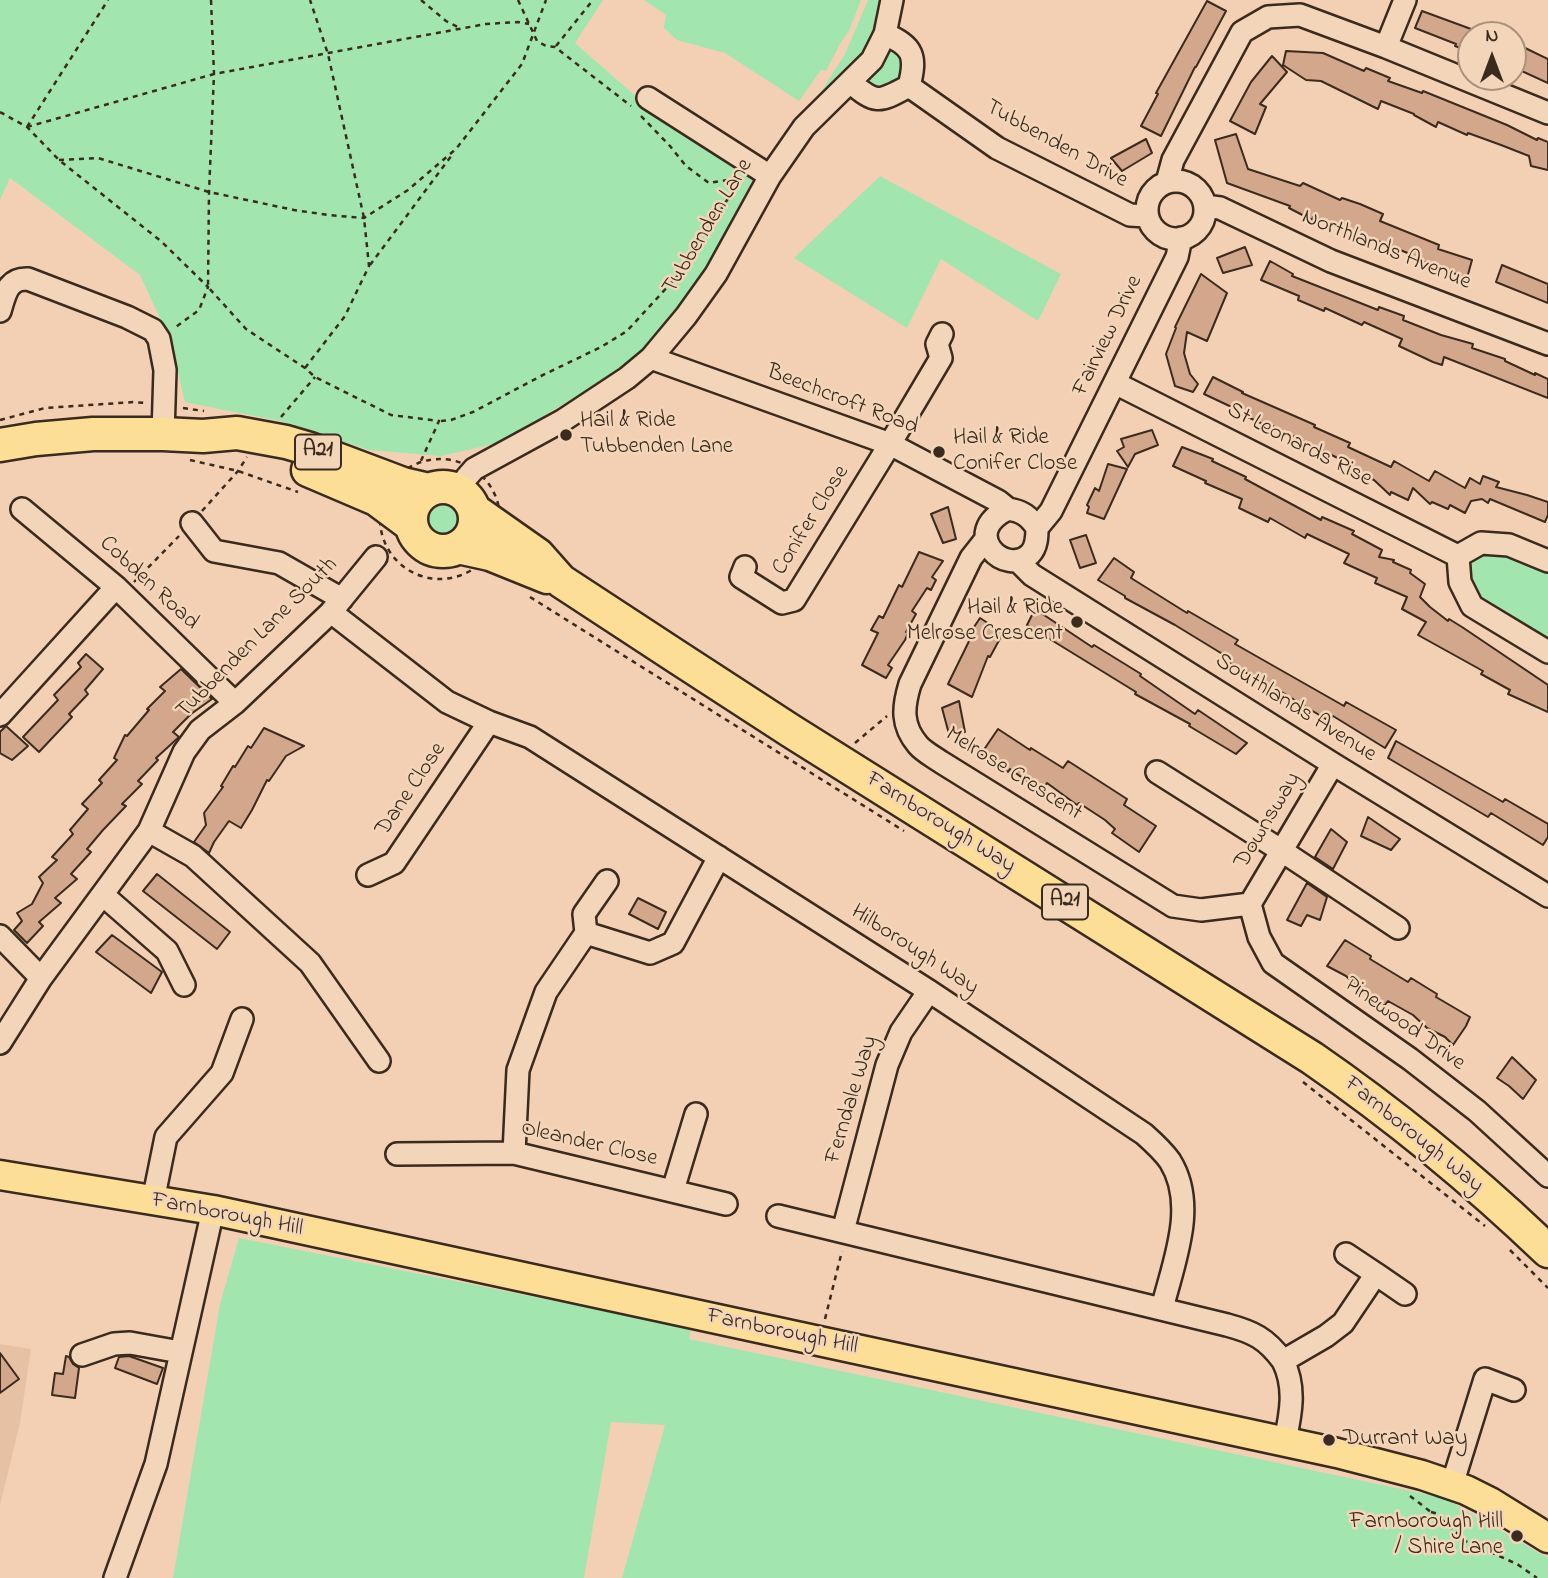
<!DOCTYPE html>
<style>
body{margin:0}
#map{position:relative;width:1548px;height:1578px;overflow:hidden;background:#f3d0b3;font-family:"Indie Flower",sans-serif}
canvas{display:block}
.north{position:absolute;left:1457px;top:21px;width:70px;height:70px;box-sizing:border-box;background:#f3d6b9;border:2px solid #a9917b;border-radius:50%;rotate:0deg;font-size:19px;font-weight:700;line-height:28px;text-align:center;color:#3b2a1e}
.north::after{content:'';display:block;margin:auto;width:24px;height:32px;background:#3b2a1e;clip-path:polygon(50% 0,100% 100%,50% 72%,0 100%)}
</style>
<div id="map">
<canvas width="1548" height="1578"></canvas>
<div class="north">N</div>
</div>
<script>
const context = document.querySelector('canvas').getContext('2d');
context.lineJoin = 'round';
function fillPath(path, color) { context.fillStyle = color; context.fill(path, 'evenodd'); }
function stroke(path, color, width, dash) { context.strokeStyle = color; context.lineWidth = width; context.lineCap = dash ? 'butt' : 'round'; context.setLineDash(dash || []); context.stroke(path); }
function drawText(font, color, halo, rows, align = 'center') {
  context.font = font + ' "Indie Flower",sans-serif'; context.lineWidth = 5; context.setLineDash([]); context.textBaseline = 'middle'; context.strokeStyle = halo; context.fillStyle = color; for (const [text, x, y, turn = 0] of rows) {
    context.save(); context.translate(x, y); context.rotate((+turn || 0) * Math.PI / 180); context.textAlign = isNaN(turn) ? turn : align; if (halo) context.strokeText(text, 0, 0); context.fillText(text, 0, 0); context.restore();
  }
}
fillPath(new Path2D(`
 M0,1344L31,1349L20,1423L0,1505Z`), '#e6c1a4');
fillPath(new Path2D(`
 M0,0H603L575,43L639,99L758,177L753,179L683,312L629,365L498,443L441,456L369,450L284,422L185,402L170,340L140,275L10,178L0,200Z
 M644,0H861L849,31L841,42L826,71L821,70L799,101L725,53L677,40L664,28L666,15Z
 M868,0H883L878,23L856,63L807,114L845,54Z
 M891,49L899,56L905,64C901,79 895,86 881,93L870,85L869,78Z
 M880,176L1061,274L1038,321L941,259L907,328L794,258Z
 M421 518a22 22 0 1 1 44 0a22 22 0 1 1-44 0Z
 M1482,551H1506L1548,568V644L1478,600L1466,580L1467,561Z
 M239,1238L691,1328L689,1339L1444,1498L1548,1558V1578H622L665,1425L611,1422L584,1578H173L220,1304Z`), '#a3e5af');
const building = new Path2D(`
 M1207,1L1226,11L1196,67H1195L1161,136L1141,126L1158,94L1156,93Z
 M1422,11L1471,29V52L1455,46L1456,44L1415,28Z
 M1513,46L1520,49L1521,46L1548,59V83L1513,67Z
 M1286,51L1323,53L1364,71L1366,68L1390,78L1388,81L1422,93L1423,91L1507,125L1537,140L1538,138L1548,142V170L1531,166L1529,156L1501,145L1468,133L1467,135L1438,122L1436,127L1414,115V114L1381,101L1378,109L1321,81L1306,80L1283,65Z
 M1272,56L1287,72L1260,104L1266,107L1255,134L1230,121L1251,82Z
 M1236,134L1248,169L1300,186L1303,183L1340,200L1342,198L1360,204L1383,214L1380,221L1439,245L1438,249L1472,260L1467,278L1431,265L1409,256L1410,254L1373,239L1372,241L1313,217L1312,220L1289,208L1290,206L1227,183L1215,140Z
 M1146,139L1152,153L1122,171L1111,158Z
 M1245,247L1252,265L1223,273L1217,258Z
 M1270,261L1293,274L1292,276L1378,310L1379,307L1404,316L1403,320L1441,335L1473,344L1472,348L1505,359V361L1535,375V373L1548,379V398L1444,357L1442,365L1433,362L1399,346L1402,339L1364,322L1362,325L1325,308L1324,311L1298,300L1299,296L1261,280Z
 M1502,265L1548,284V303L1496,282Z
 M1201,274L1227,293L1207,341L1187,332L1184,353L1190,374L1198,384L1193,392L1175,386L1166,354L1176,328L1175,327Z
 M1213,377L1243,392L1242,393L1315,425L1314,427L1350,443L1348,447L1391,467L1394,461L1429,481L1435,471L1465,488L1470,478L1480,484L1483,476L1499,482L1496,487L1527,495L1548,502V515L1545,522L1490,499L1488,503L1482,499L1471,501L1465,513L1450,505L1448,509L1432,502L1430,504L1413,488L1408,500L1391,492L1390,495L1374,480L1348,468L1350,464L1268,424L1267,426L1237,412L1238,410L1204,394Z
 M1152,430L1158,445L1135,454L1128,467L1117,451L1124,447L1121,439Z
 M1182,447L1213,459L1212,461L1246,477L1245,479L1321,520L1322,517L1354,531L1352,534L1382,550L1379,557L1394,560L1393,562L1411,570L1410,573L1425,584L1420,597L1430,607L1448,621L1449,619L1462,627L1548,685V712L1508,694L1510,690L1481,674L1483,671L1418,635L1426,622L1402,609L1407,597L1375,583L1377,578L1344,563L1349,554L1307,534L1305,538L1270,518L1268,522L1239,508L1242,499L1205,483L1206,481L1173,466Z
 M1108,464L1127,469L1104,519L1087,513L1089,507L1087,505L1095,488L1099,491Z
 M948,507L956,539L943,543L931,514Z
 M1086,535L1096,563L1080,568L1070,540Z
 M919,552L943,561L932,577L936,580L931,590L927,588L912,611L916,614L906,632L908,633L905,640L888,665L892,668L886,678L862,665L878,633L871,630L879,616L883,618L899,585L902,587Z
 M1114,558L1134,572L1131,578L1187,613L1188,611L1238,640L1235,644L1344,706L1346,702L1396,730L1385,748L1333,716L1329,721L1275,688L1274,690L1227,661L1229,658L1175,625L1125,598V596L1098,580Z
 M1035,609L1092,647L1094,645L1141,674L1140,676L1195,714L1198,710L1247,743L1236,754L1189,726L1190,724L1135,694L1136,692L1027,625Z
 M980,618L1003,633L990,657L988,656L972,697L948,684L974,631L972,630Z
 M86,654L103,669L85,690L88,694L69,714L72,717L39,752L23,737L58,700L54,695L81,667L78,663Z
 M181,669L212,699L191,714L173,732L179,737L156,758L158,760L138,781L142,784L122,804L126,806L103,830L87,849L91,852L71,874L77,879L55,898L61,903L39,922L43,926L27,943L14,930L22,921L17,913L32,904L43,883L39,877L57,860L52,857L73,834L70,830L88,809L82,804L102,783L99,780L117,760L114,758L125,735L127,736L149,710L147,709L165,691L160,687Z
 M959,701L965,732L949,734L942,708Z
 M6,726L28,746L12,760L0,753V732Z
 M264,728L304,746L286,756L269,781L267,780L252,810L241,828L229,821L214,842L209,853L194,842L206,825L204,813L223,787L221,786L233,766L235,767L248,746L251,748Z
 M998,729L1030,750L1031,748L1063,768L1068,761L1127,799L1124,805L1156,826L1139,852L1112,833L1115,829L1105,820L1079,803L1077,805L1047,783L1041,791L1010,769L1008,772L981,754Z
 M1396,741L1503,802L1505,799L1548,824V837L1543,845L1491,813L1488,817L1388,758Z
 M1368,817L1400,839L1391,850L1361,836Z
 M1331,829L1347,842L1333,869L1315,857Z
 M157,874L230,932L217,949L143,891Z
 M1307,883L1327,897L1320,920L1307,915L1301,926L1287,920Z
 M638,898L666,912L658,929L629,914Z
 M112,935L162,972L151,993L96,952Z
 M1345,940L1371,956L1370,959L1408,982L1411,978L1437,994L1436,997L1470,1017L1466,1026L1453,1045L1445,1037L1427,1028L1413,1015L1388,1001L1384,1006L1376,998L1362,991L1346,976L1327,966Z
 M1512,1057L1536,1080L1523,1099L1509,1086L1497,1078Z
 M0,1353L19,1379L0,1393Z
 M66,1356L69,1357L73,1364L79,1368L75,1398L52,1395L55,1373L63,1374Z
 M129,1356L163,1368L157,1384L115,1368L119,1357Z`);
fillPath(building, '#d3a78c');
stroke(building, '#3b2a1e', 2);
const minor = new Path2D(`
 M1386,47L1405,0
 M850,82C877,105 879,102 909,86C917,56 913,46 885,34
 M909,86L997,148L1130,215L1147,216
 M648,98L770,176
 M1147 210a29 29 0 1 1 58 0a29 29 0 1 1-58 0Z
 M1167,182L1173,160L1242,32L1268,17L1300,15L1386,47L1548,113
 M1205,206L1220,208L1331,261L1548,344
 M0,311C5,295 7,278 28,279L127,317L153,330L159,339L165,370L163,434
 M651,358L890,444L998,501L1008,509
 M1115,383L1458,556
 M458,491L467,477L474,469L562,421L627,378L651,358L686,316L716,274L770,176L804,127L872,60L885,34L892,0
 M22,509L116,587L235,703
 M1008,509C1022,511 1029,516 1037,528C1037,536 1037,547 1030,554C1006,578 958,533 1008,509Z
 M192,523L214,551L279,563L342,599
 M1037,528L1051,511L1177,257L1181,238
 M986,539L971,558L910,684C903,707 901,725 918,745C924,752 934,757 941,762L1173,906L1201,910L1250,904
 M1018,561L1032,575L1333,764L1548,896
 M1548,561L1509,545L1481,543L1458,556L1460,582L1472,606L1548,652
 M745,567L741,577L782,603L794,600L890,444L941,358L937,344L942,334
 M331,612L447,702L489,722L530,737L929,991L1144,1134C1153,1142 1163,1151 1170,1161C1198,1206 1173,1263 1162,1309
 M0,715L116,587
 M1157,772L1282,851L1398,928
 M149,831L193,856L310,963L379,1061
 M368,875L394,863L489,722
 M103,895L167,951L184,985
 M1250,904L1259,937L1273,963L1410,1059L1477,1111L1548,1176
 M1250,904L1333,764
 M586,933L584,914L607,881
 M0,936L41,978
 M0,1043L41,978L149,831L184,752L200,730L235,703L331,612L376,557
 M514,1153L518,1070L546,992L586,933L650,953L673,943L719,857
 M397,1154L514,1153L726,1204
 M673,1190L696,1114
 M153,1201L166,1137L222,1073L242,1019
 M778,1216L1227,1325C1253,1332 1266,1338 1283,1361
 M843,1231L887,1065L901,1032L929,991
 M1376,1274L1405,1294
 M82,1355L114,1344L130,1343L180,1352
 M1285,1441C1291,1413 1296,1387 1283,1361L1326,1336L1343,1323L1376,1274L1346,1254
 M1452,1485L1485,1379L1514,1390
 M115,1578L156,1464L213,1210`);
const major = new Path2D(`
 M0,1175L213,1210L1337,1453L1422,1475L1466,1490L1490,1502L1548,1538`);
const highway = new Path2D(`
 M0,445L36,439L93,434H163L203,436L237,433L286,442L310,449L403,484L429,490
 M308,470L376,499L411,525
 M411 519a32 32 0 1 1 64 0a32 32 0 1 1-64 0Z
 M474,510L538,555L561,581L674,655L791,731L1312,1058C1396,1116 1474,1180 1548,1251
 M458,547L490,554L547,577`);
stroke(minor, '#3b2a1e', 26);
stroke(major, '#3b2a1e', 33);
stroke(highway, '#3b2a1e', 37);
stroke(new Path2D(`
 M211,0L214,74L209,192L208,287L246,329L305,368L315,377L391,415L439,421L420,463
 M421,0L446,21L460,28
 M518,0L537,41L546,46L555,47L631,106
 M556,46L593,0
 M0,112L27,127L59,160L162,242L208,287L199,310L173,329
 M641,116L670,146L686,166L709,183L733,179L738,175
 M27,127L214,74L486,24L518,22L529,24
 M27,127L108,0
 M59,160L98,158L209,192L294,210L328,215L364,218L408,190L456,149L522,64L546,0
 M370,265L452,155
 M305,368L345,316L369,266L364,218L328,54L310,0
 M183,408L204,411
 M281,417L315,377
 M0,420L45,408L134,402L145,403
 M441,421L451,420L473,412L541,376L601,347L627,331L682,271L741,178
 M380 519a60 60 0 1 1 120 0a60 60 0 1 1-120 0Z
 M190,460L238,471L298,492
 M202,511L238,471L247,457
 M134,582L179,536
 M530,597L904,831
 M855,743L887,716
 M1303,1082L1485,1226
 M1510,1250L1548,1288
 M825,1319L842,1251
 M1410,1496L1431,1512L1436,1519H1441L1467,1542L1517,1564L1537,1578
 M1431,1512L1439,1514L1441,1519`), '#3b2a1e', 2.5, [5, 5]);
stroke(minor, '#f3d6b9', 21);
stroke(major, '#fdde96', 28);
stroke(highway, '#fdde96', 32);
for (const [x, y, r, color] of [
 [566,435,7,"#3b2a1e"],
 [939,452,7,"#3b2a1e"],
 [1077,622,7,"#3b2a1e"],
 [1329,1440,7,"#3b2a1e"],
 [1517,1536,7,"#3b2a1e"]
]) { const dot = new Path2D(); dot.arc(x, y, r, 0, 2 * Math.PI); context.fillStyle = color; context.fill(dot); stroke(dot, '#f3d6b9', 2.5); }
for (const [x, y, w] of [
 [318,452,46],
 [1065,902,46]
]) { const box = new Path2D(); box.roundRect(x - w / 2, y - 17.5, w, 35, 5); context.fillStyle = '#f3d6b9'; context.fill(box); stroke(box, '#3b2a1e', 2); }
drawText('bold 21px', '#3b2a1e', null, [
 ["A21",318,452],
 ["A21",1065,902]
]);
drawText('23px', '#3b2a1e', '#f3d6b9', [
 ["Tubbenden Drive",1056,145,29],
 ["Tubbenden Lane",709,227,-59],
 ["Northlands Avenue",1386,251,22],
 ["Fairview Drive",1109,336,-64],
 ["Beechcroft Road",842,401,21],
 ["St Leonards Rise",1299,446,27],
 ["Conifer Close",812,521,-58],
 ["Cobden Road",148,584,43],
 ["Tubbenden Lane South",258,639,-45],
 ["Southlands Avenue",1295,709,32],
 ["Melrose Crescent",1013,775,32],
 ["Dane Close",412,790,-56],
 ["Downsway",1269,821,-59],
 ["Farnborough Way",940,824,32],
 ["Hilborough Way",914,951,33],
 ["Pinewood Drive",1404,1025,36],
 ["Ferndale Way",853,1100,-73],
 ["Farnborough Way",1413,1136,39],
 ["Oleander Close",589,1145,13],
 ["Farnborough Hill",227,1216,11],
 ["Farnborough Hill",782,1333,12]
]);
drawText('23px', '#3b2a1e', '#f3d6b9', [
 ["Hail & Ride",580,422],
 ["Tubbenden Lane",580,448],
 ["Hail & Ride",953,439],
 ["Conifer Close",953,465],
 ["Hail & Ride",1063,609,"right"],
 ["Melrose Crescent",1063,635,"right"],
 ["Durrant Way",1343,1440],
 ["Farnborough Hill",1503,1523,"right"],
 ["/ Shire Lane",1503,1549,"right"]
], 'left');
</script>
